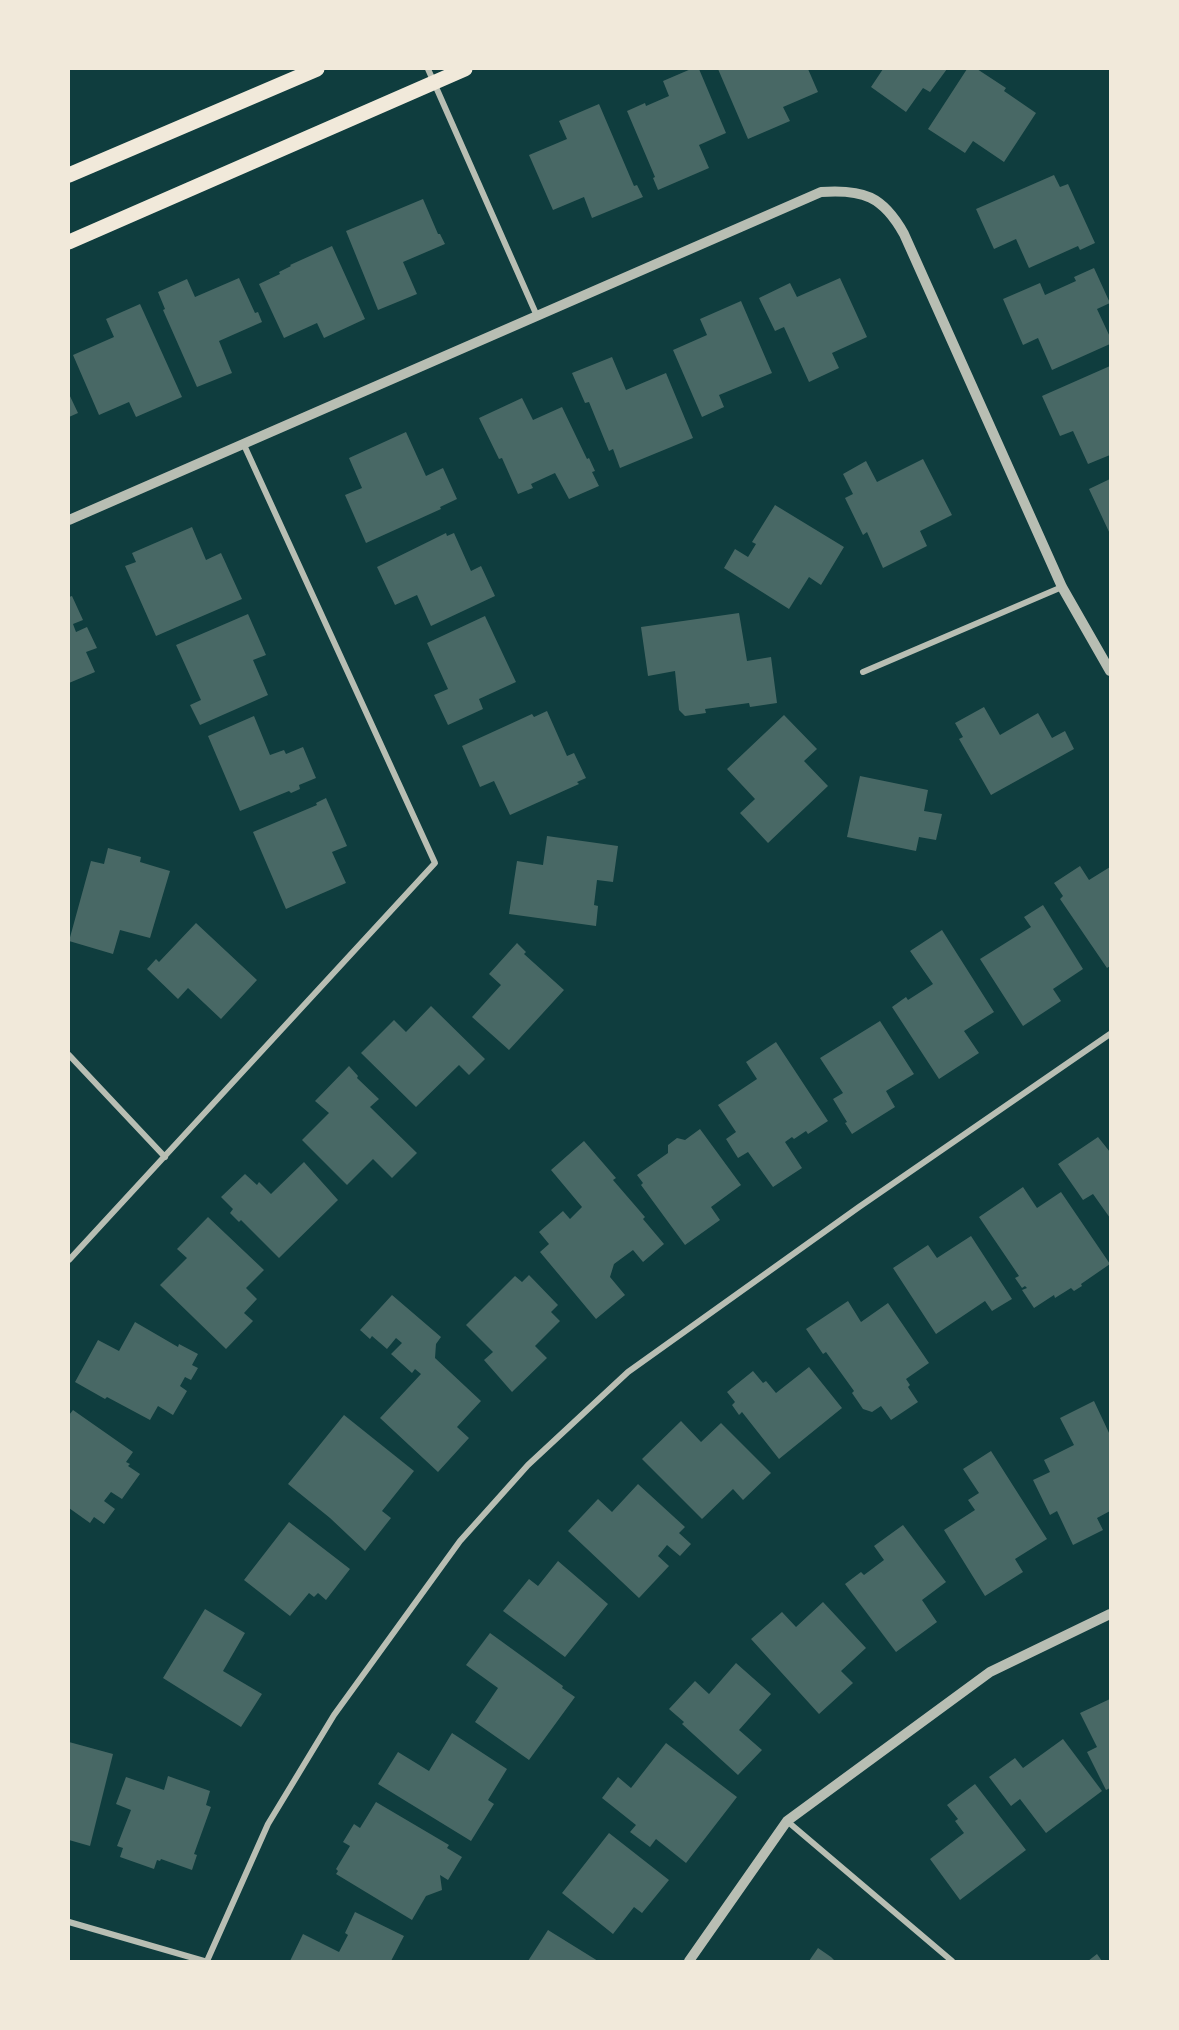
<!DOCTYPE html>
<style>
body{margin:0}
#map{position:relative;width:1179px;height:2030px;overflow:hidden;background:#0f3d3e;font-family:Signika,sans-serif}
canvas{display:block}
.frame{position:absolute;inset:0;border:70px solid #f1e9da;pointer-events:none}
</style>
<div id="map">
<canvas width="1179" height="2030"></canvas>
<div class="frame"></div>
</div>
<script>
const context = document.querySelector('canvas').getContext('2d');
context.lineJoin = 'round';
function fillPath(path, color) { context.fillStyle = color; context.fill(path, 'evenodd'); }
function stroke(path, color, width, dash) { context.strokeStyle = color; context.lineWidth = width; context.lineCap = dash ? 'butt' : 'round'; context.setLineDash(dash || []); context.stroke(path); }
fillPath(new Path2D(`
 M691,69H699L726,133L699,145L709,168L658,190L653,178L655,177L627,111L645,103L646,106L669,96L663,81Z
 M718,69H808L818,92L783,107L790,121L748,139Z
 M883,69H947L930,92L923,88L906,112L871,87Z
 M967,69H977L1006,88L1004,91L1036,113L1004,162L973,141L965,153L928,129Z
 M599,104L634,186L637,185L643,197L592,218L584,197L553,210L529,155L567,139L559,121Z
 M1054,175L1060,187L1068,184L1095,243L1080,250L1078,246L1029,268L1016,239L994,249L976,209Z
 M423,199L438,234H440L445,244L403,262L417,294L378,310L346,231Z
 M332,246L365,319L324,338L317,323L284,338L259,284L280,274L279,272L291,266L290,265Z
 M1094,268L1110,303L1097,309L1110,337V344L1052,370L1038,338L1023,345L1003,299L1040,283L1045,295L1076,281L1074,277Z
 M239,278L255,313L258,312L262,322L219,341L232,373L197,387L163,310L165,309L158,292L187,279L195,297Z
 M840,278L867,337L832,353L839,368L809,382L784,327L775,331L759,298L790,283L797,297Z
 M741,301L772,373L719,395L724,407L702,417L673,350L707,335L700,319Z
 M140,304L182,397L136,417L129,402L99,415L73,355L114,337L106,319Z
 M612,357L626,390L666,373L693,438L620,468L613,449L609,451L589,402L585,403L572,373Z
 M1110,366V455L1088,464L1073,431L1060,436L1042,396Z
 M69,394L78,413L69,417Z
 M522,398L533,420L562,407L587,459L589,458L595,471L592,472L599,486L569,499L555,473L531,484L533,488L518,494L502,458L499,459L479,418Z
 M406,432L426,476L443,468L457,499L440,507L441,509L366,543L345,495L362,488L349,458Z
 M923,459L952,515L920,531L927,546L883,568L867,532L863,535L845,498L853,494L843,474L866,461L877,482Z
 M1110,479V534L1089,489Z
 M775,505L844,547L821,585L809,577L789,609L724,568L735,549L748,557L756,544L752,542Z
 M192,527L206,560L221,553L242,599L156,636L125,566L136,562L132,553Z
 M446,533L447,536L454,533L471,571L481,566L495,596L431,626L417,595L395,605L377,567Z
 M72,596L83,620L73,624L76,632L87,627L97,648L86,652L95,672L69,683V597Z
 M739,613L747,661L771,657L777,703L750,707L749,703L705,709L706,713L685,716L679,710L675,671L648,676L641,627Z
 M248,614L266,655L253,660L268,695L200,725L190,705L201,700L176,645Z
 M485,616L516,682L479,699L483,709L448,725L434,695L448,689L427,643Z
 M984,707L1000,735L1038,713L1052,738L1065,731L1074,749L991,795L959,739L963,737L955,723Z
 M547,711L567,756L574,753L586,778L577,782L579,784L510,815L494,781L480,787L462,746L532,714L534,717Z
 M784,715L817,749L804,761L828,786L768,843L740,813L755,799L727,769Z
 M254,716L270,755L284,750L286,754L303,747L316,778L299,785L300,789L291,793L289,791L240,811L208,736Z
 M860,776L928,790L924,811L942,814L936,840L919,837L916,851L847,837Z
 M326,798L347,846L332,852L346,883L286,909L253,832L317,805L316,803Z
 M547,836L618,846L613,882L597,880L594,905L598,906L596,926L509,914L517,861L543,865Z
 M108,848L141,857L140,862L170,871L150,938L120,930L113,954L69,941L91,861L104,864Z
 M1080,866L1089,880L1110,867V966L1107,968L1060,899L1063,896L1054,883Z
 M1043,905L1083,969L1053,989L1061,1001L1023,1026L980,959L1031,927L1024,917Z
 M196,923L257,980L221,1019L188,988L178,999L147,969L156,959L159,962Z
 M942,930L994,1012L964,1031L979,1053L939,1079L892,1007L906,997L908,1000L933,984L910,951Z
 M517,943L526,952L524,954L564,990L509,1050L472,1017L501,985L489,974Z
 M431,1006L485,1059L469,1075L459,1065L416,1107L361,1053L394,1020L406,1032Z
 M880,1021L914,1074L886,1091L895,1107L852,1134L845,1123L847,1122L833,1099L843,1093L820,1058Z
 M776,1042L828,1121L808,1134L806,1131L794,1139L792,1137L785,1142L802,1168L773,1187L748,1152L738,1158L726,1139L736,1132L718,1105L757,1079L746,1062Z
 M349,1066L358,1076L357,1078L379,1099L370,1107L417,1153L392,1178L373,1159L347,1185L302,1140L329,1113L315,1101Z
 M700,1129L741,1185L711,1207L720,1220L685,1245L641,1185L643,1183L637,1175L668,1153V1145L677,1138L685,1140Z
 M1098,1137L1110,1152V1218L1093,1194L1083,1200L1058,1164Z
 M584,1141L616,1178L613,1180L645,1217L643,1219L664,1244L643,1262L633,1250L614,1264L610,1277L625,1295L596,1319L540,1252L549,1244L539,1232L563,1211L570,1219L582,1207L551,1170Z
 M304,1162L338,1200L279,1258L241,1220L239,1222L230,1213L233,1209L221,1197L245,1174L257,1185L259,1182L271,1194Z
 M1023,1187L1037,1208L1061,1192L1110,1264L1081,1284L1082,1286L1074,1291L1071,1288L1055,1298L1054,1295L1034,1308L1022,1290L1027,1288L1025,1286L1022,1288L1015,1278L1019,1276L979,1217Z
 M208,1217L264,1270L246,1288L257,1299L244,1313L253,1321L226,1349L160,1285L187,1258L177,1249Z
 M971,1236L1012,1299L992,1311L985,1301L936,1334L893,1268L928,1245L937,1258Z
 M529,1275L558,1305L551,1312L560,1321L535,1346L547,1358L512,1392L484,1360L493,1352L466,1325L515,1276L522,1282Z
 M392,1295L441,1337L436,1344L435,1358L481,1401L457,1427L469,1438L438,1472L380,1418L421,1374L415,1369L412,1373L391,1354L402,1343L396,1338L387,1349L372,1336L370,1339L360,1330Z
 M848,1301L861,1322L888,1303L929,1363L906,1379L910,1385L908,1387L918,1402L891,1420L881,1406L872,1412L863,1409L852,1393L854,1391L826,1352L823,1354L806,1329Z
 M135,1322L178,1347L179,1344L198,1354L192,1365L198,1368L191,1380L185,1377L180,1386L187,1391L173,1415L158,1406L150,1420L107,1397L105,1399L75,1382L98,1340L119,1351Z
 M809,1367L842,1408L779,1459L742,1412L739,1415L732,1405L735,1402L727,1392L753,1371L763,1383L766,1381L776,1393Z
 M1094,1401L1110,1435V1511L1097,1518L1103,1530L1073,1545L1057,1511L1050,1515L1033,1480L1050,1472L1044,1460L1074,1445L1060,1418Z
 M73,1410L133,1452L126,1462L130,1464L128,1466L140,1474L122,1499L111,1492L104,1501L115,1509L104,1524L94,1517L90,1523L69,1508V1415Z
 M344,1415L414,1471L382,1511L391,1518L365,1551L330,1518L288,1484Z
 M681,1421L701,1442L721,1423L771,1473L743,1500L733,1489L702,1519L642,1459Z
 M991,1451L1047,1539L1015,1559L1023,1572L985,1596L944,1530L975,1510L968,1500L979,1493L963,1469Z
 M638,1484L685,1527L679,1533L691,1544L680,1556L667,1545L658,1556L669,1566L639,1598L568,1531L598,1499L612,1512Z
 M289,1522L350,1569L326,1600L318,1593L314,1597L309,1593L290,1616L244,1580Z
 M903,1525L946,1582L922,1600L937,1622L896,1652L845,1584L861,1572L864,1575L884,1560L874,1546Z
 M558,1561L608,1604L565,1657L503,1611L529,1579L538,1586Z
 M823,1602L866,1648L841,1671L853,1683L819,1714L751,1639L782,1612L796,1627Z
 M205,1609L245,1633L223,1671L262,1694L241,1727L163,1678Z
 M490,1633L563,1686L562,1688L575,1697L529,1760L475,1722L498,1688L466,1665Z
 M736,1663L771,1694L739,1730L762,1750L738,1775L682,1724L684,1722L669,1709L695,1681L709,1694Z
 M1110,1699V1788L1106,1790L1087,1752L1097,1747L1080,1713Z
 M452,1733L507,1769L488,1800L494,1804L471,1841L378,1784L398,1752L429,1771Z
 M1063,1739L1102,1791L1046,1833L1020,1799L1011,1806L989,1777L1015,1758L1023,1768Z
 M69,1742L113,1754L90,1846L69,1840Z
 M666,1743L737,1797L686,1863L656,1839L650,1847L630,1832L636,1825L602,1798L618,1777L631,1788Z
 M168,1776L210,1791L206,1805L211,1807L194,1854L197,1855L192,1870L161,1859L160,1861L157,1860L154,1869L120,1857L123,1848L117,1846L131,1810L116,1804L126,1777L164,1790Z
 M975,1784L1026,1850L960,1900L930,1859L964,1833L955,1821L958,1819L947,1805Z
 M376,1802L449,1845L447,1848L462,1857L448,1880L440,1875L442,1890L426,1896L412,1920L336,1874L338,1871L336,1869L350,1846L343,1842L354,1824L360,1828Z
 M609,1833L669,1880L642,1913L634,1907L613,1934L562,1893Z
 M355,1912L404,1936L391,1961H290L303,1934L339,1952L348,1935L345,1933Z
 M548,1930L598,1961H528Z
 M818,1948L831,1957L835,1961H809Z
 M1097,1954L1102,1961H1088Z`), '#486865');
stroke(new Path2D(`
 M428,69L537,316
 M863,672L1062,587
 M69,1055L165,1157
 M69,1260L435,863L244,445
 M787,1821L952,1961
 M69,1922L204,1961
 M207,1961L268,1824L334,1715L460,1541L528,1465L628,1372L859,1207L1110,1034`), '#b8beb3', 6);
stroke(new Path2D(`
 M69,520L821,192C863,189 883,196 904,234L1062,587L1110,671
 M689,1961L787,1821L990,1672L1110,1614`), '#b8beb3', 10);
stroke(new Path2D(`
 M69,175L317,69
 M69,242L465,69`), '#f1e9da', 15);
</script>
